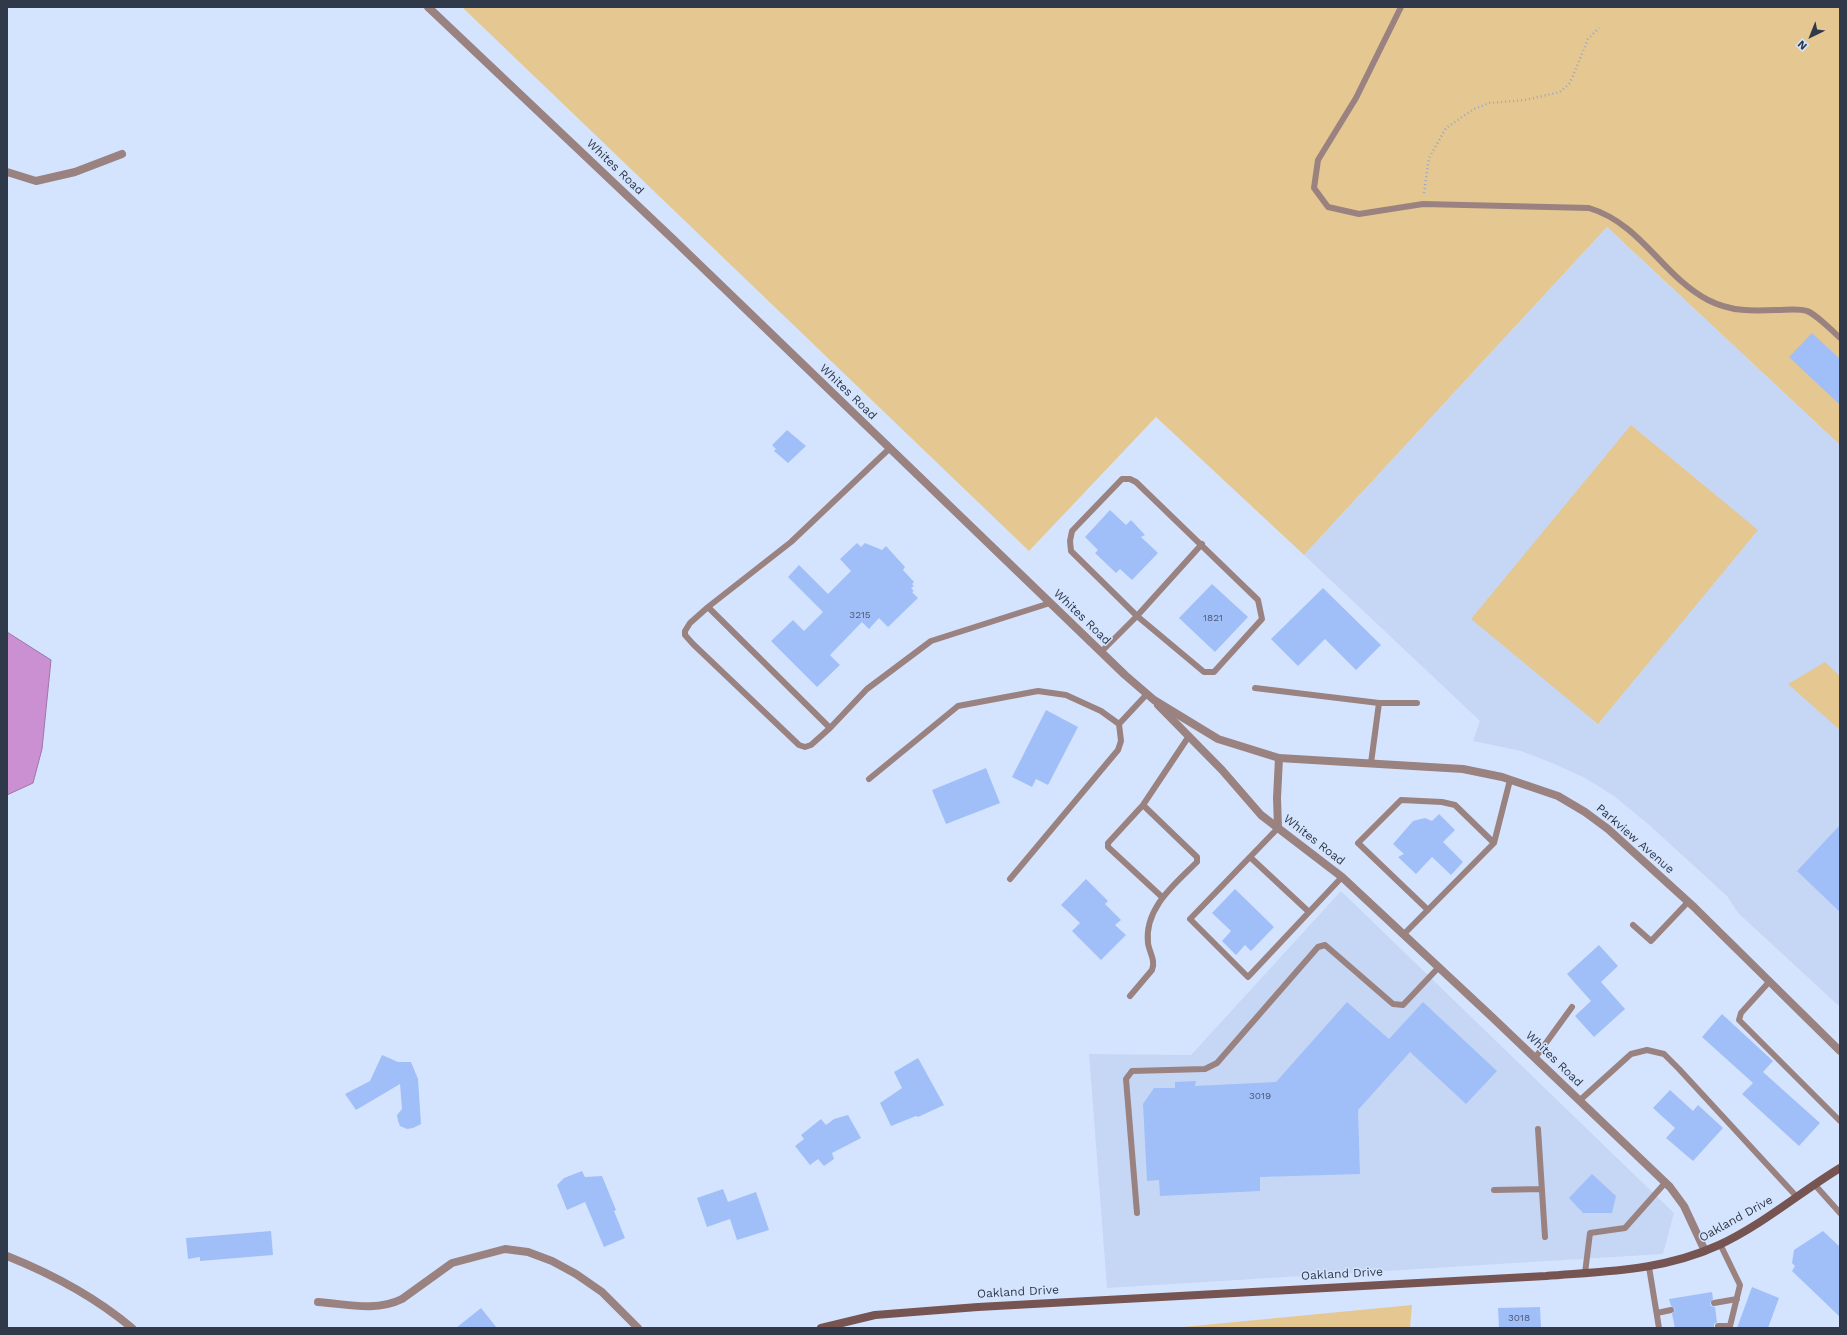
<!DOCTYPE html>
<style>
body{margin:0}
#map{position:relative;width:1847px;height:1335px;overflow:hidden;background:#d5e4fe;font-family:"Work Sans",sans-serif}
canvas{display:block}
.frame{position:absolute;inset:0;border:8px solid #30394a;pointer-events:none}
.north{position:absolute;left:1791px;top:16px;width:40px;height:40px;-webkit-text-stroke:3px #d5e4fe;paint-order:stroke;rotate:223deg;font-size:11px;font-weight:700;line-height:16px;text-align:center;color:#30394a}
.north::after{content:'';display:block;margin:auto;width:14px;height:18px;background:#30394a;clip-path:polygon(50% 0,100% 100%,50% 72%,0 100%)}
</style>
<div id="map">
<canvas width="1847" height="1335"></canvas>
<div class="frame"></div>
<div class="north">N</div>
</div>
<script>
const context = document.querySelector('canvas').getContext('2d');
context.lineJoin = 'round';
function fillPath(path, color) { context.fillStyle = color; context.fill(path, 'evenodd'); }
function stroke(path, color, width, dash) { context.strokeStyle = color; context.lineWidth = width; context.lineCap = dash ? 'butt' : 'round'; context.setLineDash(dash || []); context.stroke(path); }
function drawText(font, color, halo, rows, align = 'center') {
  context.font = font + ' "Work Sans",sans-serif'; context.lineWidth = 3; context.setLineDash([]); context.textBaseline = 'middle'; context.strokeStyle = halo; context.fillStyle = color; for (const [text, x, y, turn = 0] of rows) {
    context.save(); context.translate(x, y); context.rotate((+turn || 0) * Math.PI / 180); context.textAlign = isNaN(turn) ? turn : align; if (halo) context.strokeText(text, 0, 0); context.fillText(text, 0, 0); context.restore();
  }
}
fillPath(new Path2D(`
 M1607,227L1840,445V1007L1738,913L1727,896L1648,824L1614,796L1585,778L1552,763L1521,751L1473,741L1480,721L1304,555Z
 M1341,891L1674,1213L1663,1254L1107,1288L1089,1054L1191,1055Z`), '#c6d7f6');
fillPath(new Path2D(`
 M462,7H1840V445L1607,227L1304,555L1156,417L1029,551Z
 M1631,425L1758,530L1598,724L1471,619Z
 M1825,662L1840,676V730L1788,684Z
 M1412,1305L1410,1328H1173Z`), '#e5c891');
const water = new Path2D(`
 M7,632L51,660L42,749L33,783L7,795Z`);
fillPath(water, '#ca90d1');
stroke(water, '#9c76a8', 1);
fillPath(new Path2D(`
 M1812,333L1840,359V405L1789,357Z
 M787,430L806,446L788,463L774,451L776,449L772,445Z
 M1110,510L1126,525L1131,520L1145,535L1141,537L1158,553L1132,580L1120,569L1116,573L1095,553L1098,550L1085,537Z
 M857,543L861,547L865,543L882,550L886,546L905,567L903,570L914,582L912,584L914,586L911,588L914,591L912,592L918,598L888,627L879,618L869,629L862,622L830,655L840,665L817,687L771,641L793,620L804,631L823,612L788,577L799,565L828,594L851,571L840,559Z
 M1212,584L1248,617L1215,652L1179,618Z
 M1323,588L1381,645L1356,670L1325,639L1298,666L1271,639Z
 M1046,710L1078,727L1048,785L1036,779L1032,787L1012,777Z
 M986,768L1000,803L946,824L932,790Z
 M1439,814L1455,830L1443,842L1463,862L1451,875L1432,857L1416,874L1398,857L1404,854L1393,844L1413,821L1425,818L1432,821Z
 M1840,825V912L1797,871Z
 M1086,879L1108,901L1105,904L1121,920L1115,925L1126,935L1101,960L1072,931L1080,923L1061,905Z
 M1235,889L1274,927L1251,951L1245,945L1236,955L1222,941L1231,931L1212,913Z
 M1599,945L1618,966L1601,982L1625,1009L1594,1037L1575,1016L1591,1001L1567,974Z
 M1347,1002L1389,1039L1423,1002L1497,1071L1466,1104L1410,1052L1358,1110L1360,1174L1260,1177V1191L1160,1196L1159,1180L1147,1181L1143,1104L1154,1088H1175V1082L1196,1081L1195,1086L1276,1082Z
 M1722,1014L1773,1061L1763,1072L1820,1123L1799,1146L1742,1094L1753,1083L1702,1037Z
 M382,1055L398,1062H411L418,1079L421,1124L413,1128L407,1129L400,1126L398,1121L397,1115L402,1109L400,1084L356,1110L345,1094L370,1081Z
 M918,1058L944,1105L918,1117L916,1116L891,1126L880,1103L902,1088L894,1072Z
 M1670,1090L1693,1111L1698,1105L1723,1128L1693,1161L1666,1138L1675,1128L1653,1108Z
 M848,1115L861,1138L832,1153L834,1159L824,1166L818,1159L810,1165L795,1146L804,1139L801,1135L821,1119L826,1125L834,1119Z
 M582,1171L585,1177L602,1176L616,1210L614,1211L625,1238L604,1247L585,1202L567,1210L557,1185L564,1178Z
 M1592,1174L1616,1196L1612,1213H1583L1569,1198Z
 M723,1189L728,1202L756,1192L769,1230L737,1240L730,1219L707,1227L697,1198Z
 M271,1231L273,1255L200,1261V1257L188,1259L186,1238Z
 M1823,1231L1840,1247V1317L1792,1271L1795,1266L1792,1263L1794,1250Z
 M1752,1287L1779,1298L1768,1328H1737Z
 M1712,1292L1713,1299L1710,1303L1711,1306L1715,1307L1717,1322L1714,1324V1328H1675L1672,1314L1675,1309L1671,1306L1669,1299Z
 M1540,1307L1541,1328H1499L1498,1308Z
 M481,1308L497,1328H456Z`), '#a0bff8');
stroke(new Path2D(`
 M1424,193L1429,158L1446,128L1474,109L1490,103L1525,100L1560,92L1570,83L1588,39L1599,28`), '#9ba8be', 2.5, [1, 3]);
stroke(new Path2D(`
 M1401,7L1356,98L1318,160L1314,188L1328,207L1359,214L1423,204L1589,208C1642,224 1662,276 1708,300C1731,312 1753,311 1777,310C1786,310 1798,308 1807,311C1814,313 1834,332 1840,338
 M890,448L791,542L708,607L690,623L685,631V635L693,644L799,745L805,747L811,745L830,728L867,689L931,641L1050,603
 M708,607L830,728
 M1101,652L1137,616L1071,551L1070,541L1072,531L1122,479H1130L1136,482L1258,600L1262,619L1214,672H1204L1137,616L1202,544
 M1255,688L1379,703L1371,763
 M1379,703H1417
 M1119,724L1147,694
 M869,779L958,706L1038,691L1066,695L1101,711L1119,724L1121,741L1118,750L1010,879
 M1278,828L1190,919L1248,977L1342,877
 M1250,857L1309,912
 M1162,897L1108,847V843L1143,805L1189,736
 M1428,910L1358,843L1401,800L1442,802L1455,805L1494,843
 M1633,925L1651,941L1688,902
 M1404,934L1494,843L1510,780
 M1769,982L1741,1013L1739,1020L1840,1121
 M1130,996L1152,970C1156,960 1149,952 1148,943C1144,908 1175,884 1197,862V857L1143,805
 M1535,1058L1572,1007
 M1579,1101L1631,1054L1647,1050L1664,1054L1679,1069L1797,1197
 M1538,1129L1545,1237
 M1815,1185L1840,1213
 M1494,1190L1542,1189
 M1137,1213L1126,1079L1132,1071L1205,1069L1217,1063L1318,947L1325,945L1393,1004L1403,1005L1439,967
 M1649,1267L1659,1328
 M1585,1273L1590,1233L1625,1228L1665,1183
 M1714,1303L1737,1299
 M1657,1313L1671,1310
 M1718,1326H1730L1740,1285L1720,1244`), '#9a8280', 6);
stroke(new Path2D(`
 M7,172L36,181L75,172L122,154
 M1158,705L1222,770L1261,815L1342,877L1492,1017L1670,1187L1684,1206L1705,1251
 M1278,828L1277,798L1279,758
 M7,1256C52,1274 94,1296 132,1328
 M318,1302C346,1304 376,1312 402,1299L452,1263L505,1249L528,1252L552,1261L576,1274L602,1292L638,1328`), '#9a8280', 8);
stroke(new Path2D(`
 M428,7L674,240L1125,675L1154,700L1218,739L1279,758L1463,769L1502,777L1558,796L1585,812L1608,829L1694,907L1840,1051`), '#9a8280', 8);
stroke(new Path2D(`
 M821,1328L875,1315L978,1307L1546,1276C1607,1271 1662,1271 1719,1245C1762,1225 1799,1193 1840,1168`), '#765452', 8);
drawText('10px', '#4c5a76', null, [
 ["3215",860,615],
 ["1821",1213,618],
 ["3019",1260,1096],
 ["3018",1519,1318]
]);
drawText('12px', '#30394a', '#d5e4fe', [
 ["Whites Road",615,167,44],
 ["Whites Road",848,392,44],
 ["Whites Road",1082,617,44],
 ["Parkview Avenue",1635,839,41],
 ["Whites Road",1314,840,38],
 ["Whites Road",1554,1059,44],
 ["Oakland Drive",1736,1219,-29],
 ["Oakland Drive",1342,1274,-3],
 ["Oakland Drive",1018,1292,-3]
]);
</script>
